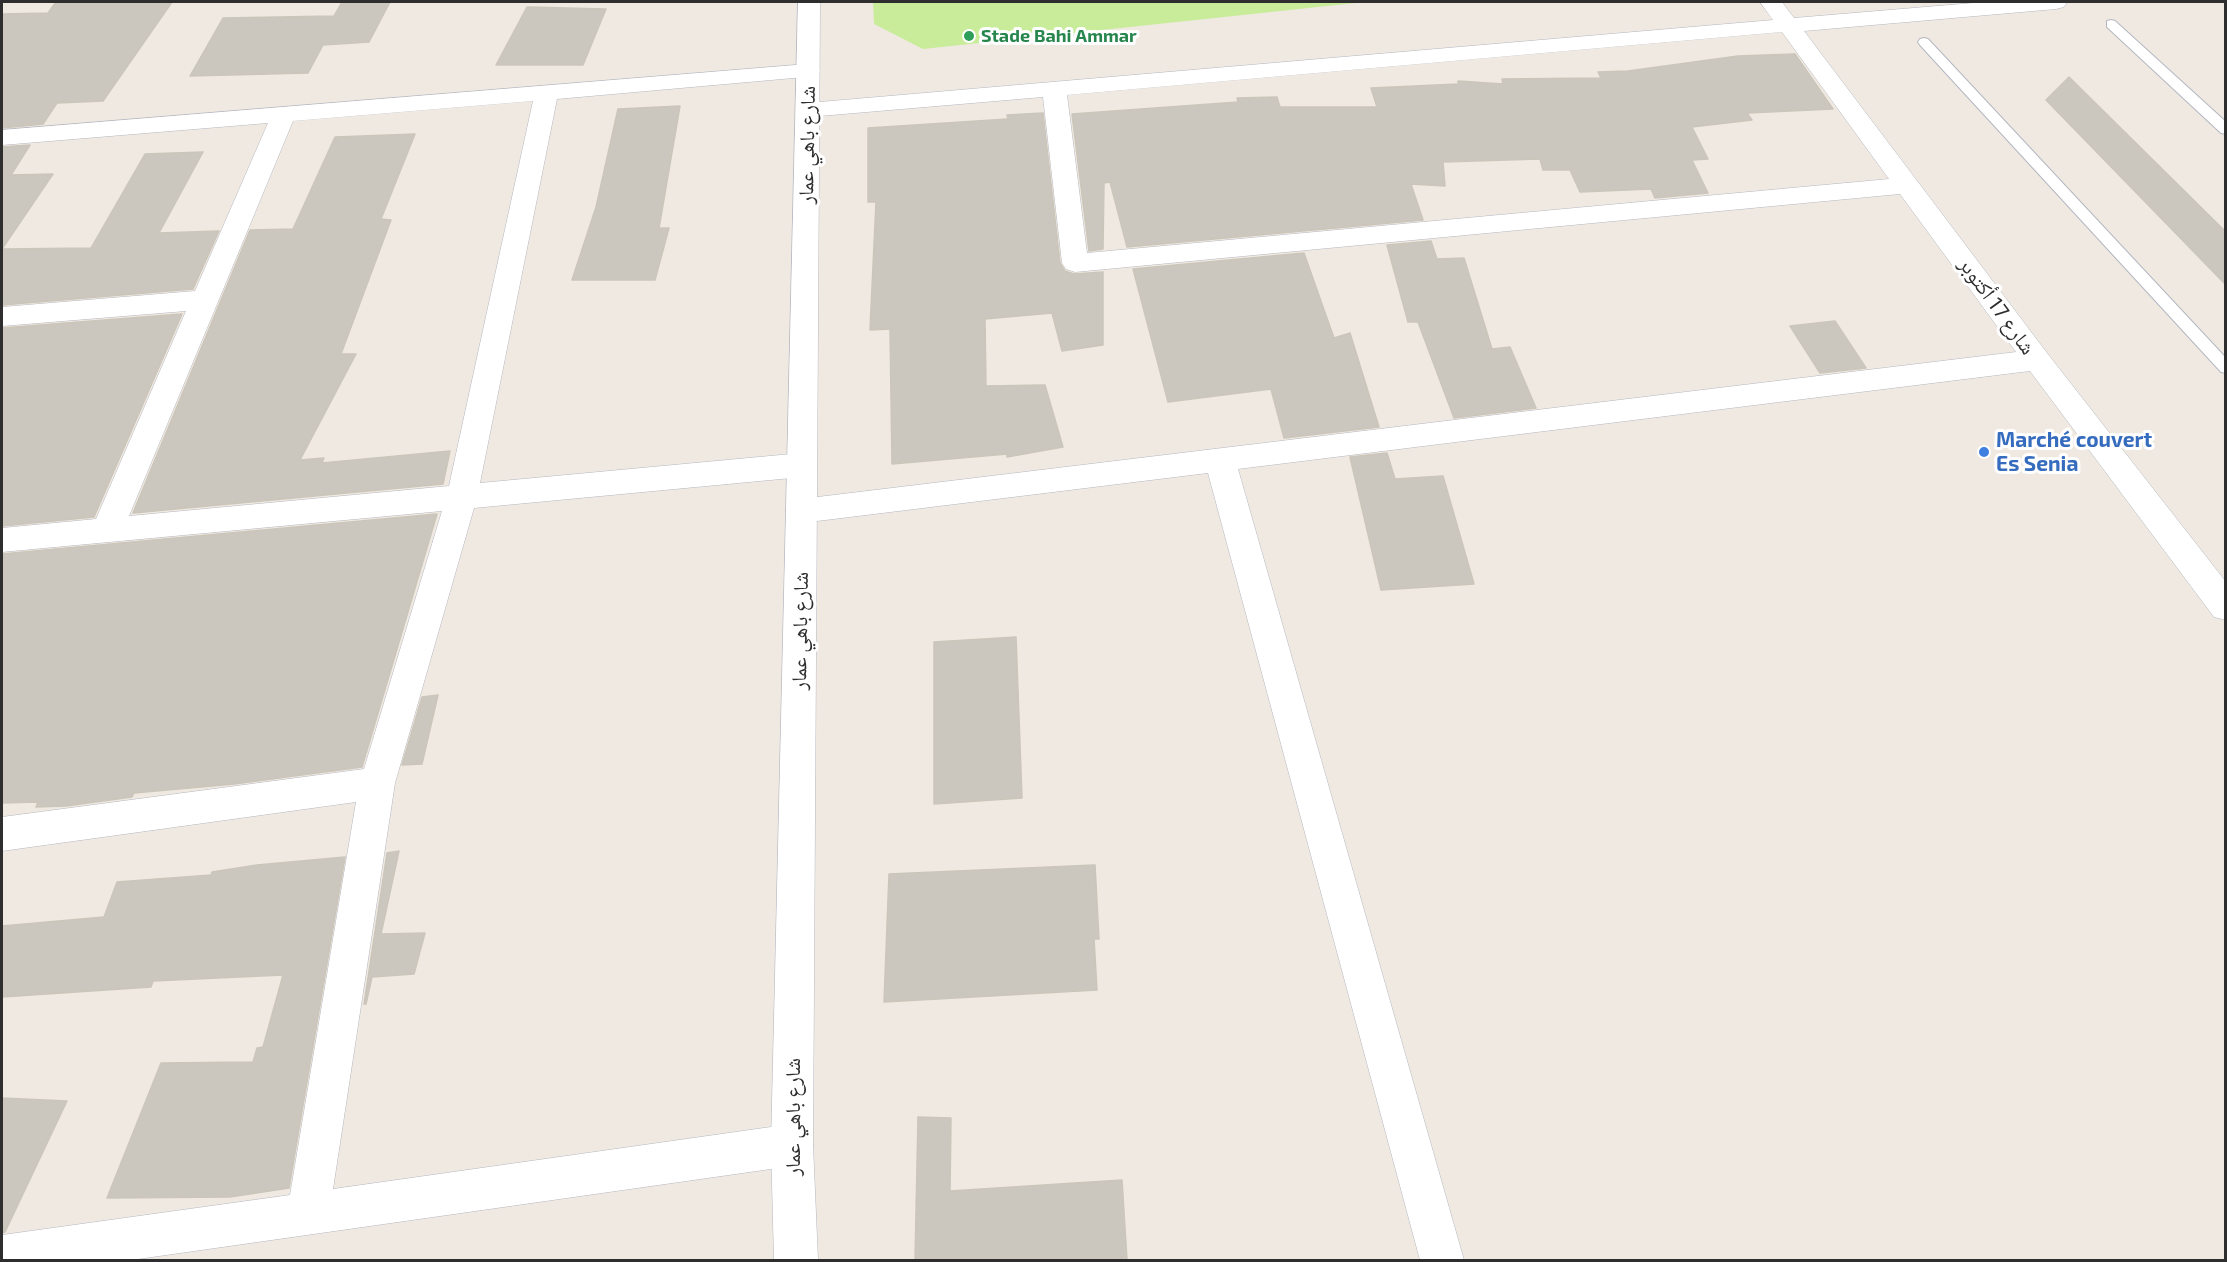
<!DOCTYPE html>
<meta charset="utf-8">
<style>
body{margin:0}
#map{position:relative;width:2227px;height:1262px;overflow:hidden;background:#efe9e1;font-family:"Exo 2",sans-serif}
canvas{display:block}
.frame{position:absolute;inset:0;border:3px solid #2e2e2e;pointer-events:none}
</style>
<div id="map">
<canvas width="2227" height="1262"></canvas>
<div class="frame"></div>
</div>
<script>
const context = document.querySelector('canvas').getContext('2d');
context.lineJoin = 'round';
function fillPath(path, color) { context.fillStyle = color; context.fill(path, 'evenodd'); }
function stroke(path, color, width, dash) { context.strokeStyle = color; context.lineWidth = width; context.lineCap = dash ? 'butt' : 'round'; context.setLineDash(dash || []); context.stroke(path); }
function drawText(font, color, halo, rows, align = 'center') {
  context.font = font + ' "Exo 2","Noto Naskh Arabic",sans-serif'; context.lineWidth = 6; context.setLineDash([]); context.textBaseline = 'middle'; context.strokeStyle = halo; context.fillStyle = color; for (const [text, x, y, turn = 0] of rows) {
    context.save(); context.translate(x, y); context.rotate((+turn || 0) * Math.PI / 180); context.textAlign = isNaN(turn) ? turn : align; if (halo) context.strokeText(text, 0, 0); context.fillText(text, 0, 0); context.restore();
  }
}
fillPath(new Path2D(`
 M873,2H1365L923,49L874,24Z`), '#c9ec9a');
const building = new Path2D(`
 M56,2H172L103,101L57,103L43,124L2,128V14L48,13Z
 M342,2H390L369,42L323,45L308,73L190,76L223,18L334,16Z
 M527,7L606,9L583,65H496Z
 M1795,54L1833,109L1747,113L1752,120L1692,127L1708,159L1692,160L1708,193L1655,198L1651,189L1580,192L1570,170H1543L1540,159L1443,162L1445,186L1411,184L1423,220L1127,247L1110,182L1104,183L1103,249L1089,251L1072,114L1238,102L1237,98L1277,97L1280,107H1377L1371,88L1458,84V81L1503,84L1502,79L1601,78L1598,72L1628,71L1738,56Z
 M2069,77L2226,232V285L2046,100Z
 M680,106L659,228H669L655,280H572L596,207L618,109Z
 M1043,113L1060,263L1065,271L1074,274L1103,272V345L1062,351L1052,313L985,319L986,386L1045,385L1063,447L1007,457V454L892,464L890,329L870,330L876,202H868V128L1008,119L1007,115Z
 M415,134L381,219L391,220L341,354H356L300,460L324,458L322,463L450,451L443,484L133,513L250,230L293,229L335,137Z
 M30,145L11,175L53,174L2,249L91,248L145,154L203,152L159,233L219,231L193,289L2,305V147Z
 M1431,241L1437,259L1464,258L1492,349L1510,347L1536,408L1454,418L1418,322H1408L1387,245Z
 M1304,253L1334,338L1350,333L1379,427L1284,438L1271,389L1168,402L1133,269Z
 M182,314L94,517L2,526V328Z
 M1835,321L1866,368L1820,373L1790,326Z
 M1387,453L1395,479L1443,476L1474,584L1381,590L1350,457Z
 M437,514L362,767L234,784L134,793L132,797L66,806L36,807L38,802L2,803V554Z
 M1016,637L1022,798L934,804V642Z
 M438,695L422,764L402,765L422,697Z
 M399,851L381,934L425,933L414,974L372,977L366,1004H364L387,853Z
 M345,857L289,1188L230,1197L107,1198L161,1063L253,1062L257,1048L263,1047L283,975L153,981L151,987L2,997V926L104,917L117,882L211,875L212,872L257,865Z
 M1095,865L1099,939H1094L1097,990L884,1002L889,874Z
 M2,1098L67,1101L5,1232L2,1233Z
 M918,1117L951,1118L950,1191L1122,1180L1127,1260H915Z`);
fillPath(building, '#cbc7bf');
stroke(building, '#cbc5ba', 1.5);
const service = new Path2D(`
 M2111,20L2115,21L2226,122V134L2221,133L2107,27V21Z
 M1924,38L1928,39L2226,358V373L2221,372L1920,45L1918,42L1920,39Z`);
const minor = new Path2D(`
 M1760,2H1782L1794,18L1985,2H2067L2064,7L2056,9L1804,31L2047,353L2226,582V620L2214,617L2030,371L1238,469L1464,1260H1420L1208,473L801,523L790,520L786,511L790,502L801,499L2016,352L1900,194L1075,272L1066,269L1062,263L1043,97L808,117L800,115L796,110L800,105L808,103L1773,20ZM1782,32L1889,179L1087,253L1067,95Z
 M808,64L816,66L820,71L816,76L557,99L480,483L802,453L813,457L817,465L813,473L802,477L474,508L395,783L333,1189L792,1124L807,1130L813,1145L807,1160L792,1166L131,1260H2V1235L290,1195L356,802L2,851V817L364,769L442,511L2,552V528L96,519L186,311L2,326V307L195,291L268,123L2,145V130ZM533,101L449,486L129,516L293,121Z`);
const secondary = new Path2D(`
 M798,2H820L813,1145L818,1260H774L771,1145Z`);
stroke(service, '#b4b7c1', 2);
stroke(minor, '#b4b7c1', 1);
stroke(secondary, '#b4b7c1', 1);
fillPath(service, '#fff');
fillPath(minor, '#fff');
fillPath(secondary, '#fff');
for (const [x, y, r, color] of [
 [969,36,6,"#2e9e5b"],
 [1984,452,6,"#3f7fe0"]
]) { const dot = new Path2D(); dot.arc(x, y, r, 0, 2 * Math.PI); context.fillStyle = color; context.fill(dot); stroke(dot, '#fff', 2); }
drawText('bold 18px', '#27864d', '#fff', [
 ["Stade Bahi Ammar",981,36]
], 'left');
drawText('21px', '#2e2e2e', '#fff', [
 ["شارع باهي عمار",807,145,-89],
 ["شارع 17 أكتوبر",1997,306,54],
 ["شارع باهي عمار",800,631,-89],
 ["شارع باهي عمار",793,1117,-90]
]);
drawText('bold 21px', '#366cbe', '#fff', [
 ["Marché couvert",1996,440],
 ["Es Senia",1996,464]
], 'left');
</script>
